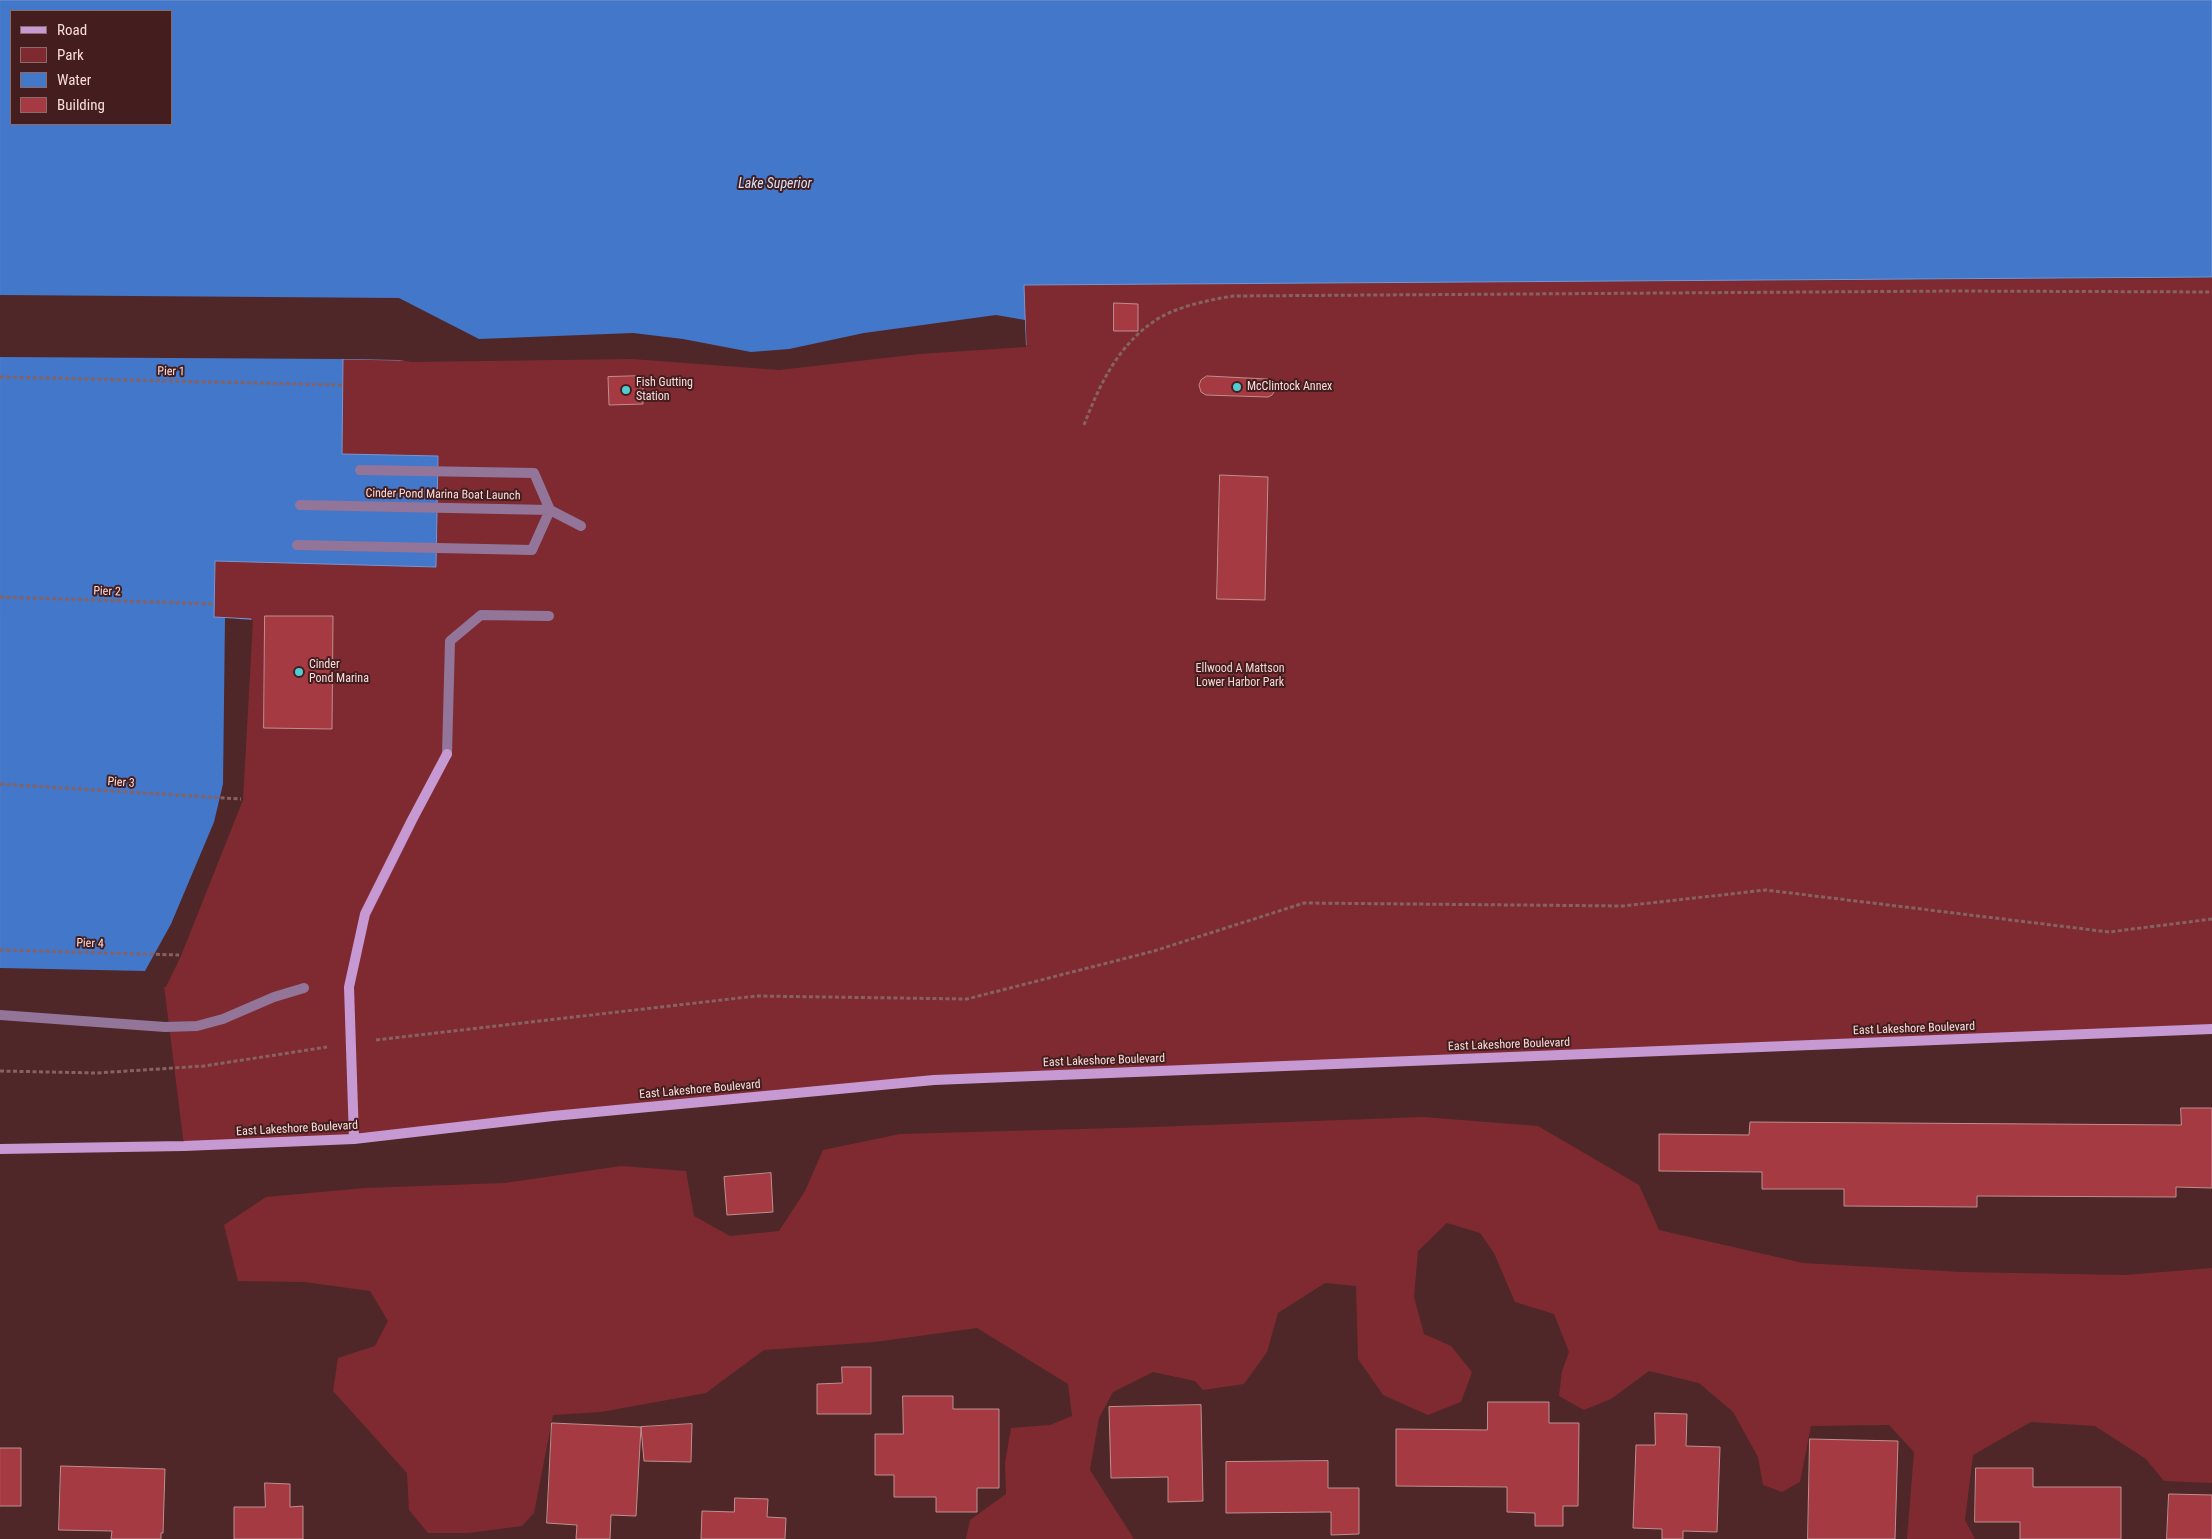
<!DOCTYPE html>
<style>
body{margin:0}
#map{position:relative;width:2212px;height:1539px;overflow:hidden;background:#4f2728;font-family:"Roboto Condensed",sans-serif}
canvas{display:block}
.legend{position:absolute;left:10px;top:10px;width:162px;height:115px;box-sizing:border-box;background:#441d1e;border:1px solid #8c6a6a;margin:0;padding:6px 9px;list-style:none;font-size:15px;color:#f8dddc}
.legend li{display:flex;align-items:center;gap:10px;height:25px}
.legend b{width:25px;border:1px solid #8c6a6a}
</style>
<div id="map">
<canvas width="2212" height="1539"></canvas>
<ul class="legend">
<li><b style="height:6px;background:#c799d2"></b>Road</li>
<li><b style="height:14px;background:#7f2a31"></b>Park</li>
<li><b style="height:14px;background:#4377ca"></b>Water</li>
<li><b style="height:14px;background:#a53a42"></b>Building</li>
</ul>
</div>
<script>
const context = document.querySelector('canvas').getContext('2d');
context.lineJoin = 'round';
function fillPath(path, color) { context.fillStyle = color; context.fill(path, 'evenodd'); }
function stroke(path, color, width, dash) { context.strokeStyle = color; context.lineWidth = width; context.lineCap = dash ? 'butt' : 'round'; context.setLineDash(dash || []); context.stroke(path); }
function drawText(font, color, halo, rows, align = 'center') {
  context.font = font + ' "Roboto Condensed",sans-serif'; context.lineWidth = 4; context.setLineDash([]); context.textBaseline = 'middle'; context.strokeStyle = halo; context.fillStyle = color; for (const [text, x, y, turn = 0] of rows) {
    context.save(); context.translate(x, y); context.rotate((+turn || 0) * Math.PI / 180); context.textAlign = isNaN(turn) ? turn : align; if (halo) context.strokeText(text, 0, 0); context.fillText(text, 0, 0); context.restore();
  }
}
fillPath(new Path2D(`
 M2212,278V1029L934,1080L354,1139L184,1146L164,985L251,620L213,617L215,561L436,567L438,456L342,455L343,359L399,360L920,352L1026,345L1023,285Z
 M1423,1117L1538,1126L1639,1185L1659,1230L1803,1263L1962,1272L2125,1275L2212,1268V1483L2164,1481L2146,1459L2095,1426L2031,1422L1973,1455L1965,1520L1975,1539H1907L1914,1452L1889,1425L1811,1426L1800,1482L1782,1492L1763,1485L1758,1457L1733,1412L1699,1383L1649,1371L1611,1399L1584,1410L1559,1396L1562,1371L1569,1352L1554,1314L1515,1302L1494,1253L1480,1233L1447,1223L1418,1251L1414,1297L1424,1334L1451,1346L1472,1372L1461,1402L1428,1415L1383,1395L1358,1359L1356,1286L1325,1283L1278,1313L1267,1352L1244,1384L1203,1390L1195,1381L1153,1372L1113,1392L1099,1418L1090,1470L1134,1539H966L970,1520L1006,1494L1005,1463L1011,1428L1050,1425L1072,1416L1068,1384L977,1328L875,1342L764,1350L706,1393L601,1412L553,1415L534,1513L522,1526L468,1533H428L409,1510L407,1473L333,1391L338,1358L375,1346L388,1321L370,1291L304,1282L238,1281L224,1225L266,1197L365,1188L505,1183L621,1166L686,1171L694,1216L730,1236L779,1231L805,1191L823,1150L900,1134L1153,1127Z`), '#7f2a31');
const water = new Path2D(`
 M0,0H2212V277L1024,285L1026,345L920,352L399,360L343,359L342,454L438,456L436,567L215,561L214,617L251,619L241,799L164,985L0,983ZM11,11H171V124H11Z`);
fillPath(water, '#4377ca');
stroke(water, '#7996cf', 1);
fillPath(new Path2D(`
 M0,295L399,298L479,339L633,333L683,339L751,352L789,349L864,333L996,315L1025,320L1026,347L920,354L779,370L632,359L412,362L399,360L343,359L0,357Z
 M225,618L253,620L243,800L181,956L166,987L0,985V968L145,971L171,924L214,822L223,784Z`), '#4f2728');
const building = new Path2D(`
 M1114,303L1138,304V331H1114Z
 M643,376V404L609,405L608,377Z
 M1207,376L1267,379L1274,382L1276,389L1272,395L1268,397L1206,395L1201,392L1199,385L1201,380Z
 M1220,475L1268,477L1265,600L1217,599Z
 M265,616H333L332,729L264,728Z
 M2181,1108H2212V1188L2176,1187V1197L1977,1196V1207L1844,1206V1189H1762V1172L1659,1171V1134L1749,1135L1750,1122L2181,1125Z
 M771,1173L773,1212L727,1215L724,1177Z
 M842,1367H871V1414H817V1384L842,1383Z
 M903,1396H953V1409H999V1488H977V1512H936V1497H894V1475H875V1434H903Z
 M1488,1402H1549V1423H1579L1578,1506H1563V1526H1535V1513L1507,1512V1487L1396,1486V1429L1487,1430Z
 M1201,1405L1203,1501L1168,1502V1477L1111,1478L1109,1407Z
 M1655,1413L1687,1414L1686,1446L1720,1447L1717,1532L1683,1531V1539H1662V1529L1633,1528L1636,1445H1655Z
 M552,1423L641,1427L636,1516L611,1515L610,1539H576L577,1525L547,1523Z
 M692,1424L691,1462L644,1461L641,1427Z
 M1810,1439L1898,1441L1895,1539H1808Z
 M0,1448H21V1506H0Z
 M1328,1461V1488H1359V1534L1331,1535V1512L1226,1513V1462Z
 M61,1466L165,1469L163,1533H161V1539H111L112,1531L59,1530Z
 M1976,1468H2033V1487H2121V1539H2020V1522H1975Z
 M265,1483L290,1484V1507L303,1506V1539H234V1507H265Z
 M2169,1494L2212,1495V1539H2167Z
 M735,1498L768,1499L767,1517L786,1518L785,1539H701L702,1511L734,1512Z`);
fillPath(building, '#a53a42');
stroke(building, '#bf8f8e', 1);
stroke(new Path2D(`
 M0,377L342,385
 M1084,425C1099,386 1117,347 1153,322C1173,307 1209,300 1233,296L1956,291L2212,292
 M0,597L214,604
 M0,784L241,799
 M0,950L179,955
 M376,1040L756,996L967,999L1154,951L1304,903L1623,906L1766,890L2109,932L2212,919
 M0,1071L97,1073L204,1066L327,1047`), '#866263', 3, [4, 2.5]);
stroke(new Path2D(`
 M300,505L550,510L581,526
 M297,545L532,550L550,510L534,473L360,470
 M447,754L450,641L481,615L549,616
 M0,1015L165,1027L197,1026L223,1019L274,997L304,988`), '#927599', 10);
stroke(new Path2D(`
 M354,1139L349,987L365,914L412,820L447,754
 M0,1149L184,1146L354,1139L553,1116L934,1080L2212,1029`), '#c799d2', 10);
for (const [x, y, r, color] of [
 [1237,387,5,"#51ccd2"],
 [626,390,5,"#51ccd2"],
 [299,672,5,"#51ccd2"]
]) { const dot = new Path2D(); dot.arc(x, y, r, 0, 2 * Math.PI); context.fillStyle = color; context.fill(dot); stroke(dot, '#441d1e', 2); }
drawText('12px', '#f8dddc', '#441d1e', [
 ["Pier 1",171,372,1],
 ["Cinder Pond Marina Boat Launch",443,495,1],
 ["Pier 2",107,592,2],
 ["Pier 3",121,783,4],
 ["Pier 4",90,944,2],
 ["East Lakeshore Boulevard",1914,1029,-2],
 ["East Lakeshore Boulevard",1509,1045,-2],
 ["East Lakeshore Boulevard",1104,1061,-2],
 ["East Lakeshore Boulevard",700,1090,-5],
 ["East Lakeshore Boulevard",297,1129,-3]
]);
drawText('12px', '#f8dddc', '#441d1e', [
 ["Fish Gutting",636,383],
 ["Station",636,397],
 ["McClintock Annex",1247,387],
 ["Cinder",309,665],
 ["Pond Marina",309,679]
], 'left');
drawText('12px', '#f4d5d5', '#441d1e', [
 ["Ellwood A Mattson",1240,669],
 ["Lower Harbor Park",1240,683]
]);
drawText('italic 14px', '#d4e2f9', '#441d1e', [
 ["Lake Superior",775,184]
]);
</script>
